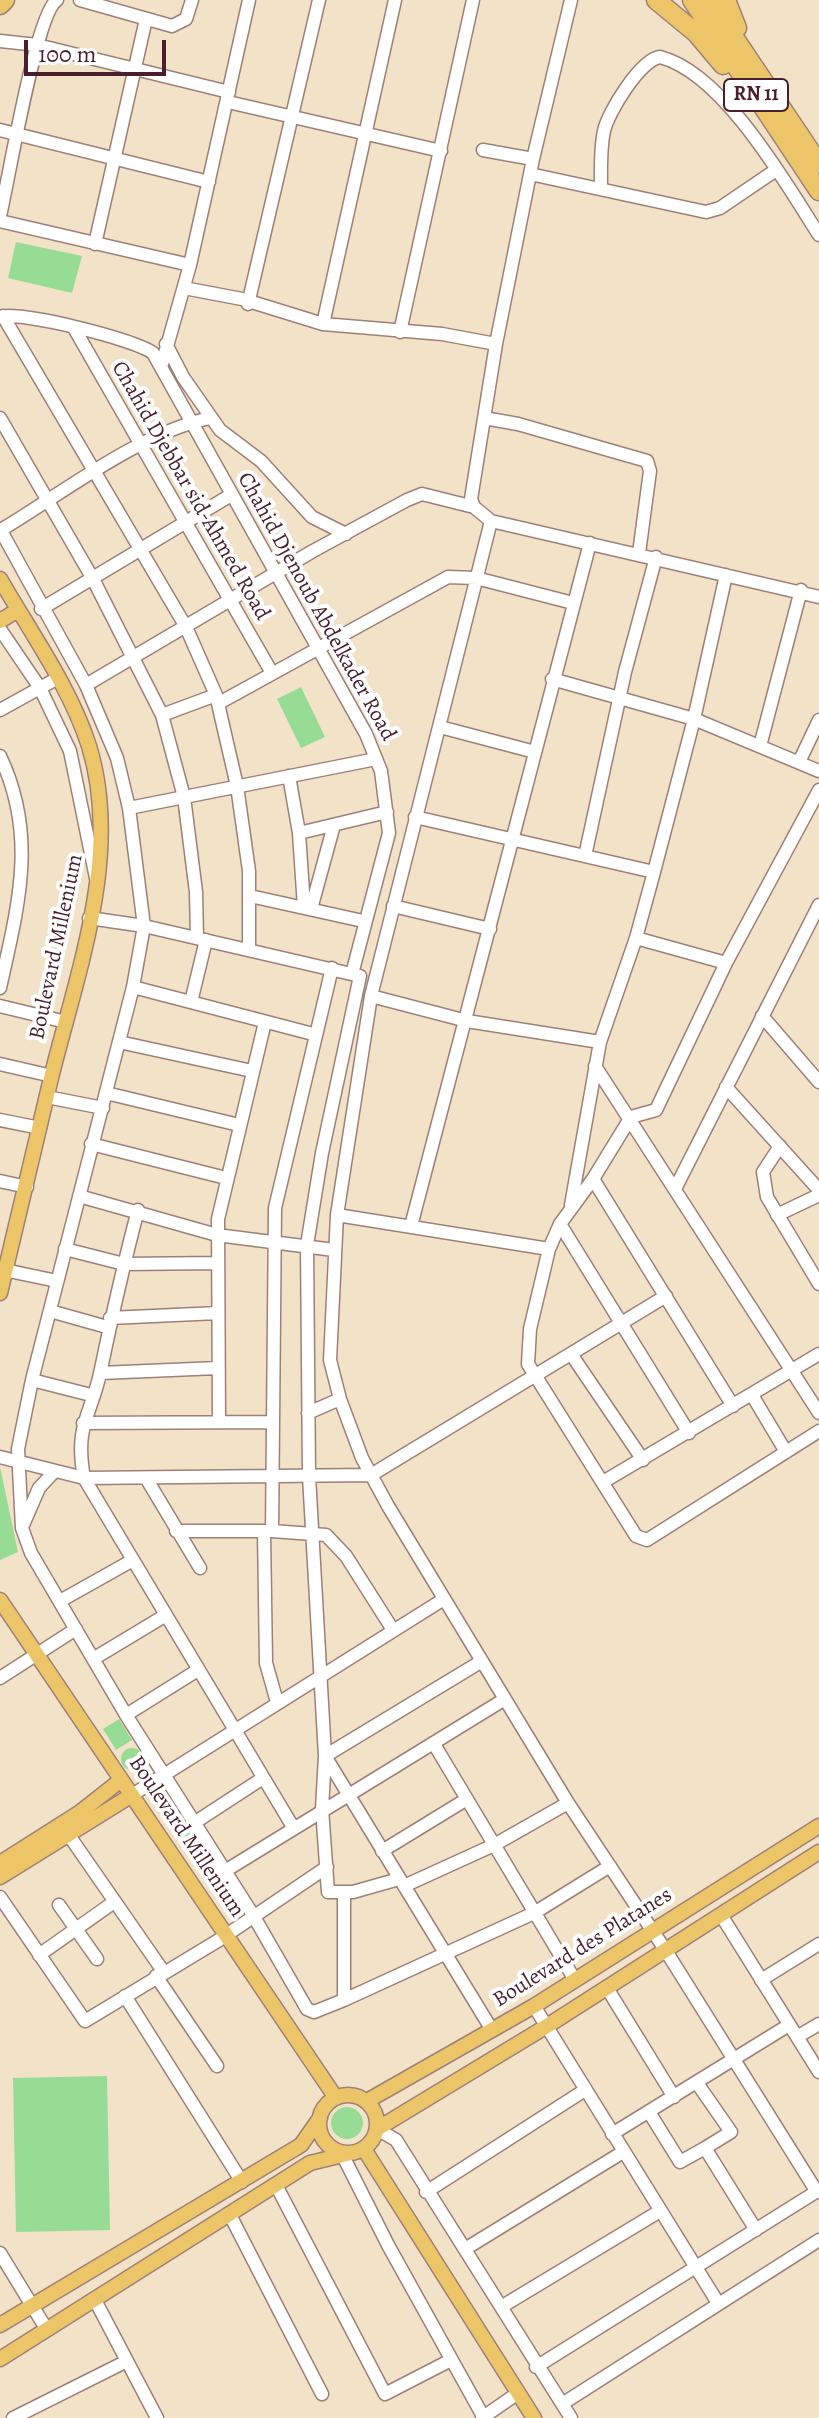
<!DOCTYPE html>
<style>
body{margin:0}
#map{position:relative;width:819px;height:2418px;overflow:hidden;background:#f2e2c7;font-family:Alegreya,serif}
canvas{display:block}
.scale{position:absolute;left:24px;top:40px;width:142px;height:36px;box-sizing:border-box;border:4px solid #4a1f2b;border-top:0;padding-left:10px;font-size:24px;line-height:28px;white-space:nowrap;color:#4a1f2b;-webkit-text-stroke:6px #fff;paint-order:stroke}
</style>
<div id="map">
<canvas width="819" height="2418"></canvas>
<div class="scale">100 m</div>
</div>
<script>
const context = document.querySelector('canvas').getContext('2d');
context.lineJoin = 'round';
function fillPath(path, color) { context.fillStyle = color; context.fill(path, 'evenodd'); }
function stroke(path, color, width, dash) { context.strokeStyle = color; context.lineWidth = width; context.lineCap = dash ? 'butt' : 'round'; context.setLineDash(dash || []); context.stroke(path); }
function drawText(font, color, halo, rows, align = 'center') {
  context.font = font + ' Alegreya,serif'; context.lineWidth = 8; context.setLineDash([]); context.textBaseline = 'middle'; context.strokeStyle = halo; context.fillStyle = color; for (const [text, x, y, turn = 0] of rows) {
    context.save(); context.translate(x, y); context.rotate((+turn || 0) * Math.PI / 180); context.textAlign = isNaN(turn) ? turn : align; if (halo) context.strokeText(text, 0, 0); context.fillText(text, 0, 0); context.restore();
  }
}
fillPath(new Path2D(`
 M16,242L82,256L72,293L8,278Z
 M301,687L325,737L301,748L277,699Z
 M0,1467L18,1552L0,1560Z
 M119,1719L132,1740L116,1750L103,1729Z
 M121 1759a11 11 0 1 1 22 0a11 11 0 1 1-22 0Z
 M159,1786L184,1825L173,1833L147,1794Z
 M187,1829L239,1910L229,1917L176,1836Z
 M107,2076L110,2230L16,2232L13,2078Z
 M331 2123a16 16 0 1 1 32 0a16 16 0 1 1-32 0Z`), '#97dc94');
const minor = new Path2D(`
 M80,0L172,26L186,19L192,0
 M0,41L37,45L229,92
 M228,102L441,151
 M0,130L209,182
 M483,150L533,159
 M530,174L706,212L720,208L776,170
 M601,189C601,170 600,149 604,131C608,112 641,59 660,57C723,73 785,182 819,235
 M0,216C8,183 36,13 57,0
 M0,221L190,265
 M95,244L146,19
 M184,288L242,299L323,324L442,334L496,344
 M248,304L319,0
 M3,316L186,627L216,695L237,786L249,871V949
 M0,317C21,311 134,339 153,353L366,734L381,771L389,833L352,974
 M323,324L395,0
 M74,328L272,673
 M400,332L473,0
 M166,344L183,377L220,430L261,461L312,517L346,534
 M162,364L190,265L249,0
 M0,418L93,579L162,715L184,797L196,892L197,938
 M484,418L518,424L647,461L650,471L639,553
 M491,521L474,507L471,499L496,344L533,159L571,0
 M0,529L86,685L117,758L129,808L144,926L133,987L32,1380L18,1449L22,1528L31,1553L126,1715L253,1915L307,2009L314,2012L344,2000L534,1913L610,1866
 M1,530C63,493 139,433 210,418
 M41,609L231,495
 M0,629L40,688L70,751L96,878
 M552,679L694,719L819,771
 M86,685L313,551L407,500L422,494L474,507
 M219,703L448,577L476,578L573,603
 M0,710L58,678
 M162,715L216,695
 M440,727L535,752
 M760,746L801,590
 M0,756C38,836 18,906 0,988
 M799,762L819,720
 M289,776L299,833L304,907
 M129,808L376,759
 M415,817L654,872
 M299,833L387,812
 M585,856L625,672L656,557
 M250,896L363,921
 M393,906L490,929
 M311,909L334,825
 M89,918L144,926L360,976
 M636,938L726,963
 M360,976L322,1153L307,1245L309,1476L325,1756L492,2030
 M133,987L313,1034
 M371,996L467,1021L600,1042
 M191,1002L206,940
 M0,1006L66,1022
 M762,1016L819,1082
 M119,1042L252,1071
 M0,1064L52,1076
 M595,1066L819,1413
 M726,1087L819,1190
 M106,1093L239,1125
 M47,1097L103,1108
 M0,1120L40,1128
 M91,1144L226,1178
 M780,1146L763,1172L767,1197L819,1284
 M593,1179L631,1117L656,1110L726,963L819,790
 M0,1181L27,1187
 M676,1187L819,905
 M79,1196L217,1235L334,1250
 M571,1205L600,1042L636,938L654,872L694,719L726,575
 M138,1210C124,1263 112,1316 101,1369C92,1415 74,1424 84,1478L293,1827
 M337,1215L549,1249
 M777,1215L819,1195
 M560,1224L549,1249L530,1329L528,1364L636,1536L647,1540L819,1431
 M411,1226L590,543
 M65,1249L124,1264L217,1263
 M0,1269L57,1281
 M50,1311L107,1327
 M110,1318L218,1313
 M571,1354L643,1460
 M100,1373L218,1368
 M32,1380L91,1395
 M752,1395L786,1452
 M308,1413L340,1399
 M219,1422L218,1219L265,1022
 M83,1423L272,1422
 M689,1433L560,1224L593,1179L733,1406
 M0,1457L84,1478L371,1475L666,1296
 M146,1478L200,1568
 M603,1482L819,1354
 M23,1525L39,1488L53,1473
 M176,1531H272L326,1535L346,1556L393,1630
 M264,1531L266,1663L277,1702
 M272,1531L275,1208L332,968
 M60,1601L133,1560
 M93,1659L166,1615
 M0,1678L76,1629
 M126,1715L198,1670
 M434,1744L575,1980
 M132,1795L444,1599
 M194,1823L263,1778
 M68,1834L163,1971
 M382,1851L467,1799
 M225,1871L505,1699
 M399,1879L353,1892H328L322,1809L325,1756L482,1661
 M404,1886L494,1845L568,1803
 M344,1894V2000
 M0,1897L85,2021L219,1940L327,1867
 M59,1905L97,1959
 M721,1915L819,2072
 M39,1955L114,1902
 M156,1976L217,2066
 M761,1980L819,1944
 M607,1988L674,2097
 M125,1996L242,2182
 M534,2006L718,2303
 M797,2037L819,2024
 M697,2083L731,2132L705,2148L756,2230
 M649,2112L680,2162L705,2148
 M377,2129L396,2140L571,2418
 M612,2134L789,2025
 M342,2154L388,2245L484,2418
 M276,2185L385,2394L451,2360
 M426,2192L585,2090
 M817,2192L666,1951L568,1803L388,1506L362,1458L340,1399L330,1360L337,1215L371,996L491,521L819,597
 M230,2215L322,2394
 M465,2249L623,2152
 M0,2253L47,2330
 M95,2300L157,2418
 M501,2307L660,2211
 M536,2367L819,2190
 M562,2404L819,2240
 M13,2418L127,2361
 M482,2418L518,2393`);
const major = new Path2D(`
 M0,579C31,633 70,687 89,746C122,853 78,970 52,1074C34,1147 17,1220 0,1293
 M0,621L18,610
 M0,1600L336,2098
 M0,1863L79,1813L121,1780
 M0,1877L132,1795
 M319 2124a29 29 0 1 1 58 0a29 29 0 1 1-58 0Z
 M367,2101L534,2006L819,1826
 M377,2129L547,2026L819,1852
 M364,2149L534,2418
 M0,2325L301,2145L320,2118
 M0,2359L310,2163L347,2154`);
const highway = new Path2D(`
 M656,0L696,33L723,65
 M692,0L819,191
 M709,0L819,164
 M726,0L737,28
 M0,5L5,0`);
stroke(minor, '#9e8079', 15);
stroke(major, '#9e8079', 17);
stroke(highway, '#9e8079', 21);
stroke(minor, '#fff', 12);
stroke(major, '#edc569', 14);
stroke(highway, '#edc569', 18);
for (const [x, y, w] of [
 [756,95,64]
]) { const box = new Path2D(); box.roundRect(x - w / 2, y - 16, w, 32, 6); context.fillStyle = '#fff'; context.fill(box); stroke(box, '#4a1f2b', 2); }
drawText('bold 20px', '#4a1f2b', null, [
 ["RN 11",756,95]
]);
drawText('22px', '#4a1f2b', '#fff', [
 ["Chahid Djebbar sid-Ahmed Road",190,491,60],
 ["Chahid Djenoub Abdelkader Road",316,607,61],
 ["Boulevard Millenium",57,947,-78],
 ["Boulevard Millenium",186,1837,56],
 ["Boulevard des Platanes",583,1948,-32]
]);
</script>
